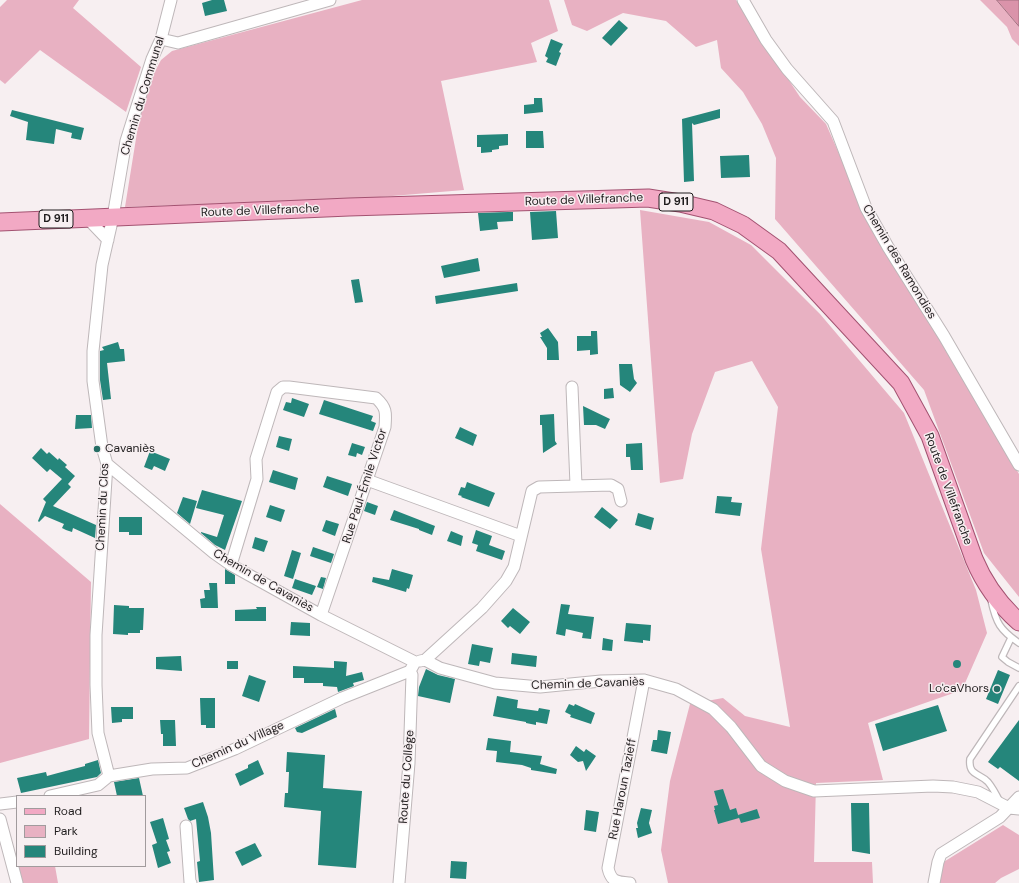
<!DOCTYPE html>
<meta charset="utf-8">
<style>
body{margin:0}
#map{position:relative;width:1019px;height:883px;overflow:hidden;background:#f7eff1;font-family:"DM Sans",sans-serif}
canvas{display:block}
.legend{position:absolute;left:16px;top:795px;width:130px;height:72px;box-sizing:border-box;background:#f7eff1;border:1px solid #a19b9d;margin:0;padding:5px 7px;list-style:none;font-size:12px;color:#201d1e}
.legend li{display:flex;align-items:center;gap:8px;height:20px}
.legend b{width:20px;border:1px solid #a19b9d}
</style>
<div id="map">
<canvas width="1019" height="883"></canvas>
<ul class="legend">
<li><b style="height:5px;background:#f2a9c4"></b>Road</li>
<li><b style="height:11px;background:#e8b1c2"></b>Park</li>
<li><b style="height:11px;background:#25867b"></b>Building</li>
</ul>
</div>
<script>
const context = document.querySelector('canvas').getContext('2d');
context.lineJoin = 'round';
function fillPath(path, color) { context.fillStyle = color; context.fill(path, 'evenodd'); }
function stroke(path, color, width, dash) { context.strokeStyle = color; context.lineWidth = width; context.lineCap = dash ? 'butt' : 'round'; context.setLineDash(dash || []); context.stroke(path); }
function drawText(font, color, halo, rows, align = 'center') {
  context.font = font + ' "DM Sans",sans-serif'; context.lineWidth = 3; context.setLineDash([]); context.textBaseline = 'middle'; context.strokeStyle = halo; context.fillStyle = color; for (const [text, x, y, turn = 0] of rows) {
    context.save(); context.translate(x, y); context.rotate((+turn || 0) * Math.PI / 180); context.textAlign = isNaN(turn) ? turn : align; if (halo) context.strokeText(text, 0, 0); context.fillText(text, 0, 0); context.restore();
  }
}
fillPath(new Path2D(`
 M7,0H79L73,8L141,67L126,112L40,50L5,84L0,80V7Z
 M362,0H549L558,31L531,43L537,62L441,81L464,190L356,199L125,207L139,120L152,77L161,60L172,51Z
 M564,0H736L800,97L826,124L861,204L1019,474V597L984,553L924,390L775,219L776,158L762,124L743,92L721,68L717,40L696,47L666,21L623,13L587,31L572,25Z
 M980,0H997L1019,26V46L1012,39L1007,27Z
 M640,210L709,222L751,245L820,314L904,413L976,590L987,633L962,690L868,723L883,780L816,783L814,862H872L873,883H668L661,850L670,781L690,704L723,698L745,716L790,727L761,549L778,407L752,361L715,372L692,434L683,479L660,483Z
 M0,504L91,582L89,739L0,763Z
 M1003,825L1019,835V869L1001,878L995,883H939L942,863Z
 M13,856H17V866H55L58,883H22Z`), '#e8b1c2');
const water = new Path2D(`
 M997,0H1019V26Z`);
fillPath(water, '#da93aa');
stroke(water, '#a27080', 1);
fillPath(new Path2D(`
 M212,0H224L227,11L205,16L202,3Z
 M619,20L628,28L611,46L602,38Z
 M551,39L563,44L559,52L561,53L556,66L546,62L548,58L545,56Z
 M534,98H542L543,112L524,114V105L534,104Z
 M720,109V118L694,125L692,123L694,181L684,182L682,119Z
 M12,110L84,128L81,140L71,138L72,133L56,129L54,144L26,140L28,122L10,116Z
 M526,131H543L544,148H526Z
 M508,134V145L499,146V149L492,150V152L481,153V147H477V135Z
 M749,155L750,177L721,178L720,156Z
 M556,211L558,238L532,240L530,212Z
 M508,212H513V221L497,222L498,229L480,231L478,213Z
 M478,258L480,271L444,278L441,266Z
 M359,279L363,302L355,303L351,280Z
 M517,283L518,291L436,304L435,296Z
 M548,328L558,342L559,360H547V348L540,337H542L540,333Z
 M591,331H597L598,354L590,355V350L577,351V336H591Z
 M118,342L120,349H124L125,361L107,363L111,399L103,400L100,380V351L104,350L102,347Z
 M619,364H632L634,379L637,383L630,392L620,385Z
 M613,388L614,398L604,399V389Z
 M292,398L309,404L304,417L283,410L286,402L291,403Z
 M324,400L373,416L371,421L376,423L373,431L319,414Z
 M583,406L610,419L605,429L596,425H584Z
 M554,414L555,441L557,444L543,453L542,425H540V415Z
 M76,415H91L92,428L75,429Z
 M460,427L477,435L473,446L455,438Z
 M279,436L292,439L289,451L276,447Z
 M352,443L365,447L362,455L357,453L356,457L348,455Z
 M642,443L643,470H631L630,457H626V444Z
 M41,448L47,454L49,452L58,460L59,458L67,465L65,467L75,476L68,484L71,487L53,506L96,525L95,538L73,528L72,532L66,530L62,528L64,524L45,516L39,522L38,521L46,502L43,499L62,479L50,469L47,472L32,458Z
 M150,451L170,459L165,471L154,466L152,470L144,467Z
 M273,470L298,478L295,490L269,482Z
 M327,476L352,484L348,496L323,487Z
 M467,482L495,493L489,507L461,497L462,496L458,495L461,487L465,488Z
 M202,490L242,501L225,550L215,545L201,533V532L217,537L224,515L196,508Z
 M717,496L732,497L731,502L742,503L740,516L715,513Z
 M183,497L197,501L190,524L177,513Z
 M367,502L378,506L375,515L364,511Z
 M270,505L285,510L281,522L266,517Z
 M602,507L618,520L610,529L594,517Z
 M394,510L435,526L432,535L419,530V529L390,520Z
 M638,513L654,518L651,530L635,525Z
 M119,517H142V535H129V532H119Z
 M326,520L339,524L335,536L322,531Z
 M476,530L492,536L489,545L505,551L502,560L476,551L478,545L472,543Z
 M451,531L463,536L461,546L447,541Z
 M255,537L268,541L264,552L252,548Z
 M313,547L334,554L331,563L310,556Z
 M292,550L301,553L293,579L284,576Z
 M225,569L235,575V584H225Z
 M392,569L413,575L409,589L407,588L406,592L372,582L373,577L389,580Z
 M321,577L326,578L323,589L317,587Z
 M295,579L316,586L312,595L292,588Z
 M209,583H217L218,608H201L200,599L205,598L204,590H210Z
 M561,604L570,605L568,614L594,617L591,639L582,638L583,633L566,629L565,636L556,634Z
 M114,605L129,606V608H144L143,630H140V633H128V635L113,634Z
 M256,607H266V621H235V610L257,609Z
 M513,608L530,622L520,634L510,626L508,628L501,621Z
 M291,622L310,623V636L290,635Z
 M626,623L651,625L650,641L643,640V643L624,641Z
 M603,638L613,640L612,651L602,650Z
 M472,644L493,648L490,663L480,661L479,666L468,664Z
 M512,653L537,656L536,667L511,664Z
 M181,656L182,671L156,669V657Z
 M953 664a4 4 0 1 1 8 0a4 4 0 1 1-8 0Z
 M227,661H238V669H227Z
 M334,661L347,662L346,676L362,672L364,680L353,683L354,686L338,692L337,687L323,686V683H304V678H293V666L334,668Z
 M426,669L438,675L455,679L450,703L418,696L419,687Z
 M998,670L1010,675L998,704L986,699Z
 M249,675L266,681L259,702L242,696Z
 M497,696L518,700L517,708L538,711L539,708L550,710L547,724L536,722V725L526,723V722L493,716Z
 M200,698H215V728H206V725H201Z
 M569,704L574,706L575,704L595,713L591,724L570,717L571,715L565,712Z
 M938,705L947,731L883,751L875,724Z
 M111,707H133V719H122V722L112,723Z
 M335,709L337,717L302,733L297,732L295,728Z
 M160,720H175L176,746H163V734H161Z
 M1019,720V781L1000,767L998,769L988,762Z
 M658,730L671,732L667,754L651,751L653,740H657Z
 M488,738L511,741L510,752L542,756L540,764L557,769L556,774L531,770V768L522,765L496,762L497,751L486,750Z
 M576,746L584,752L586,749L596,756L586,771L583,761L578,762L570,755Z
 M287,752L325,755L323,788L362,791L356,868L318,865L321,811L284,807L285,793H288L289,772H286Z
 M98,760L101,773L97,777L21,793L17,778L46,772L47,776L58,773L85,766V764Z
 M258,760L264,774L240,786L235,774L248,768V765Z
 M139,778L143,796H117L114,782Z
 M723,789L730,810L736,808L739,818L718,824L714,810H715L714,806L718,805L714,791Z
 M203,802L208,817L211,833L214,880L199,882L197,862L200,861L196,819L190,821L188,819L184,808Z
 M851,803H869L870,854L852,851Z
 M641,808L652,810L649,823L652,833L638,838L636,828H638L637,823Z
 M757,809L760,818L741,823L738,815Z
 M586,810L599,812L596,832L584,830Z
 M163,818L169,839L166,840L170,851L167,852L171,863L158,868L152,845L157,843L150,822Z
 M255,843L262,856L242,866L235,852Z
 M451,861L467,862L466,879L450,878Z`), '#25867b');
const service = new Path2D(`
 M991,600C996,623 1000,630 1019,643
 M1011,638L1002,657L1008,662L1019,668
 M1000,802C997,796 993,788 988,782C980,773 968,776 970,759L1019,686`);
const minor = new Path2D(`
 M743,0L766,40L787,69L833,121L866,208L888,247L944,336L1019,465
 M161,39L178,43L330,0
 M87,218L108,240
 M572,387L576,485
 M107,464L214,553L231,565L321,615L415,662
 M367,480L521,536
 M231,565L257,479L256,459L277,392L283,387H289L376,398C387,408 386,413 385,427L321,615
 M425,660L440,668L495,683L540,687L601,681L644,680L676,689L713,709L731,727L761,766L785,781L814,791L933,786L953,787L978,792L1009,808L1019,809
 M420,661L425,660L482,608L506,581L514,567L532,491L539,487L611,485L618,489L621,501
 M109,776L98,733L96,685V635L107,464L102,447L93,381V351L102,265L113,217L126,141L152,59L161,39L171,0
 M50,796L98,785L109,776L152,769L187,768L235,749L342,698L410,671L415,662
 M0,804L17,802
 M0,819L17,883
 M186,826L190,882L191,883
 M399,883L409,763L412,675L410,671
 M630,883C617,882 611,882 608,868L644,680
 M934,883L938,862L941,854L1000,817L1019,797`);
const primary = new Path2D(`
 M0,222L349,207L648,198L680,203L714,211L743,225L779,251L901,383L930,436L974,559C984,583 999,604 1019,622`);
stroke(service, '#beb7b9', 8);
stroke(minor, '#beb7b9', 13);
stroke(primary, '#a35271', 19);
stroke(service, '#fff', 5.5);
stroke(minor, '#fff', 11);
stroke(primary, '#f2a9c4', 17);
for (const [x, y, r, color] of [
 [97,449,4,"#266e65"],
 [997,689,4,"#266e65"]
]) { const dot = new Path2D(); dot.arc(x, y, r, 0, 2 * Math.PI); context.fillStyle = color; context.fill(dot); stroke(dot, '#f7eff1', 1.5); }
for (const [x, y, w] of [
 [676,202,34],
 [56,219,34]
]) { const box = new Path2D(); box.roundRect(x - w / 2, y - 9, w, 18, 3); context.fillStyle = '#f7eff1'; context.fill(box); stroke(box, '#201d1e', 1); }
drawText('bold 11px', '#201d1e', null, [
 ["D 911",676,202],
 ["D 911",56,219]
]);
drawText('12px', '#201d1e', '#f7eff1', [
 ["Chemin du Communal",143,96,-73],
 ["Route de Villefranche",584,200,-2],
 ["Route de Villefranche",260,211,-2],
 ["Chemin des Ramondies",899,262,59],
 ["Rue Paul-Émile Victor",365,486,-72],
 ["Route de Villefranche",948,489,70],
 ["Chemin du Clos",103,507,-87],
 ["Chemin de Cavaniès",263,581,30],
 ["Chemin de Cavaniès",588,684,-2],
 ["Chemin du Village",238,745,-24],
 ["Route du Collège",407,777,-86],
 ["Rue Haroun Tazieff",623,789,-79]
]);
drawText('12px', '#201d1e', '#f7eff1', [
 ["Cavaniès",105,449],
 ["Lo'caVhors",989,689,"right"]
], 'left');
</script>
